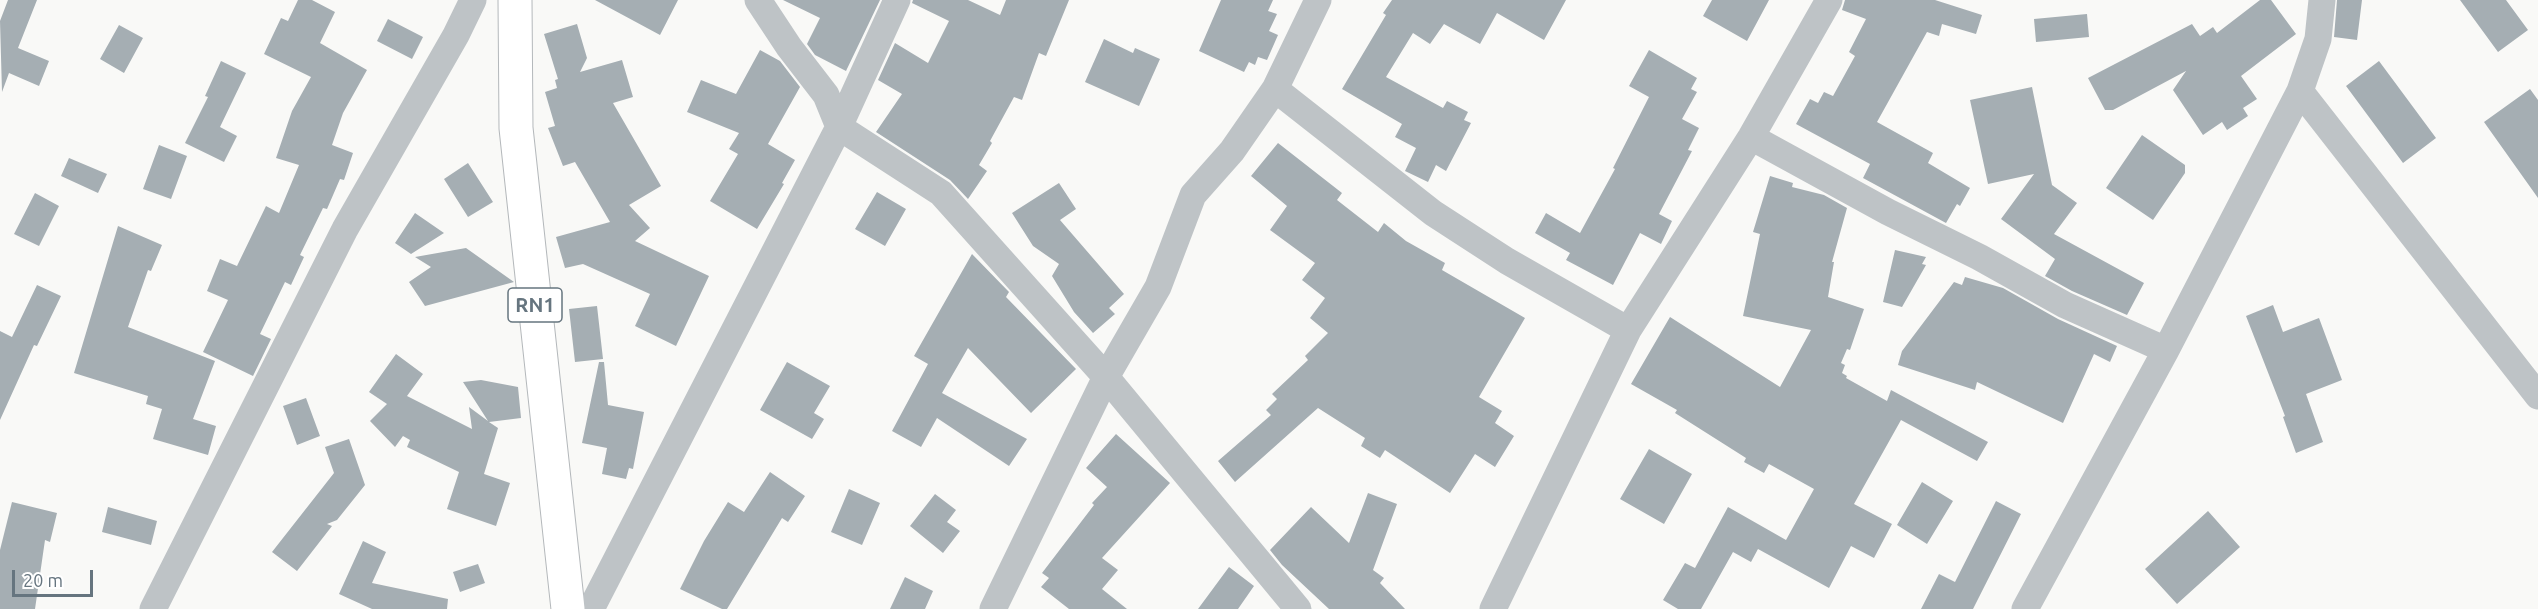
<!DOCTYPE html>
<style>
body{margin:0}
#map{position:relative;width:2538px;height:609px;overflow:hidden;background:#f9f9f7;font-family:Ubuntu,sans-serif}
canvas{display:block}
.scale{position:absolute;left:12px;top:570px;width:81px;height:27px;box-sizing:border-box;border:3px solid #66757f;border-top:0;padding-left:8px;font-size:18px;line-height:21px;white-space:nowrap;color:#66757f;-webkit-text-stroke:4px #fff;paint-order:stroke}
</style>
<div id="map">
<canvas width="2538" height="609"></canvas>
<div class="scale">20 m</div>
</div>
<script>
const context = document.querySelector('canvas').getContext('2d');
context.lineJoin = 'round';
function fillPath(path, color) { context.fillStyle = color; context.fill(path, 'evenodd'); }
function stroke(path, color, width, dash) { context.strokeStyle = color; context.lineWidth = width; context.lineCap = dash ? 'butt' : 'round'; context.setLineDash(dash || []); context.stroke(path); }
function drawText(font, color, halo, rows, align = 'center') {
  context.font = font + ' Ubuntu,sans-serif'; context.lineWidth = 6; context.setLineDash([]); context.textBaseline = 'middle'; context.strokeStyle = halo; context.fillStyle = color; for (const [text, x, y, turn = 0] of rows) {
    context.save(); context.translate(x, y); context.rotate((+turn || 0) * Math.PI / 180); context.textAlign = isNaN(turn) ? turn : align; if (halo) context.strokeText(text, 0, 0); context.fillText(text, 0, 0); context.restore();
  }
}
fillPath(new Path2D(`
 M8,0H37L18,48L49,61L39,86L9,73L2,92L0,21Z
 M298,0H312L335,12L320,43L367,70L343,113L332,145L353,153L344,180L340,179L327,209L323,208L300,255L304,257L291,285L285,282L260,334L271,339L253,376L203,352L228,300L207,291L220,259L237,266L266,206L279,213L299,165L276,158L292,111L311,77L264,54L281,18L288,21Z
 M595,0H678L660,35Z
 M783,0H880L846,71L815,55L807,44L820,18Z
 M913,0H968L1000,15L1006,0H1069L1046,56L1039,53L1022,100L1014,97L990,141L992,143L979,165L987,171L968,199L950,180L876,132L902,94L878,80L895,43L928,63L949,21L912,3Z
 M1221,0H1273L1268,11L1277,14L1269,31L1278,35L1267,60L1258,57L1255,65L1249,62L1244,72L1199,51Z
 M1392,0H1566L1544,40L1497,13L1480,44L1444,24L1430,44L1413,33L1386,77L1443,108L1447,101L1468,112L1464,120L1471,123L1446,171L1436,165L1428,182L1405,171L1416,148L1395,137L1402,124L1342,89L1386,15L1383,13Z
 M1712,0H1769L1747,41L1703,16Z
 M1845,0H1935L1982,15L1976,34L1942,24L1939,36L1927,32L1877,122L1933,153L1928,163L1970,188L1960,206L1957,204L1946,223L1863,178L1870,164L1796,124L1810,99L1818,103L1824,92L1833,96L1855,56L1849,52L1866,19L1842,10Z
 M2260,0H2271L2296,34L2241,76L2257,99L2243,108L2248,116L2227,130L2222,122L2203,135L2173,90L2186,71L2113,110H2105L2088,78L2192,24L2200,36L2213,27L2217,33Z
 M2337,0H2362L2357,40L2334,37Z
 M2460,0H2506L2528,30L2498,52Z
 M2087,14L2089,37L2036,42L2034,19Z
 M388,19L423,37L412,59L377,41Z
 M577,24L587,58L580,72L622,60L633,97L613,103L661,186L629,205L650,228L635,241L709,276L676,346L635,326L650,294L583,264L565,268L556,237L610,222L575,162L563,166L548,128L555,126L545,92L557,88L555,80L558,79L544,34Z
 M119,25L143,38L124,73L100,59Z
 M1104,39L1133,53L1135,48L1160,59L1139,106L1085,82Z
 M760,50L780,61L800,87L768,144L795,160L782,183L784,184L757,229L710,201L738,154L729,149L739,133L687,112L701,80L736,94Z
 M1649,50L1697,78L1691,89L1697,92L1682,119L1699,128L1688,150L1692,151L1659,214L1672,221L1661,244L1640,233L1613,285L1566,260L1570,253L1535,233L1546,213L1580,233L1615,169L1613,168L1649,97L1629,86Z
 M221,61L246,73L220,127L237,136L224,162L185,143L208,97L205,96Z
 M2379,61L2436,138L2403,163L2346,86Z
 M2032,87L2052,185L2077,203L2054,234L2144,283L2127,315L2072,291L2045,276L2055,259L2001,219L2034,174L1988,184L1970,100Z
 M2530,89L2538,100V198L2484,122Z
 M2142,135L2185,165V173L2153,220L2106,188Z
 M1278,143L1342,193L1337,200L1378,232L1384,223L1406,241L1445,263L1442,270L1525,318L1479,397L1502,411L1495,423L1514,436L1495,467L1475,454L1450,493L1385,450L1380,458L1361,446L1365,438L1318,408L1235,482L1218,461L1271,415L1266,410L1277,399L1272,394L1308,360L1305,356L1328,333L1310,318L1325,298L1302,280L1315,263L1270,230L1287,206L1251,176Z
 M159,145L187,156L171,199L143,189Z
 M69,158L107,174L98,193L61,176Z
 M468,163L493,202L468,217L444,179Z
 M1770,176L1793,183L1792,187L1824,195L1847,208L1832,262H1834L1828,297L1864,309L1850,350L1847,349L1841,363L1845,365L1842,373L1847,376L1846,378L1887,401L1891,390L1988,442L1977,461L1901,420L1854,504L1892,524L1874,558L1851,546L1829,588L1758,549L1751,562L1733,552L1701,609H1678L1663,600L1685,563L1695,568L1728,507L1786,540L1814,489L1769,464L1764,473L1744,462L1746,458L1675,413L1677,410L1631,384L1670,317L1780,387L1811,330L1743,316L1760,234L1753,232Z
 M1059,183L1076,209L1060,220L1124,294L1109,308L1115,314L1093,333L1074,312L1052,276L1059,264L1033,246L1012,213Z
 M877,192L906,209L885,246L855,229Z
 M35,193L59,206L39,246L14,234Z
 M415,213L444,233L411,254L395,243Z
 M118,226L162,245L151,271L148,270L128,327L215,361L193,419L216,426L208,455L153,439L162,409L146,404L148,396L74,373Z
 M466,248L514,282L425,306L409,282L431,267L415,257Z
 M1895,250L1926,257L1922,264L1926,265L1902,307L1883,302Z
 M972,254L1009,292L1006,297L1076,369L1031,413L968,348L942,393L1027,439L1009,466L937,418L921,447L892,431L928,364L914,356Z
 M1965,277L2003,288L2058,319L2117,346L2110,362L2094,354L2063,423L1977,382L1975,390L1898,365L1902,351L1954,282L1962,285Z
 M37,285L61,296L37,346L34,345L0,420V331L12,337Z
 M2273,305L2283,332L2319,318L2342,380L2306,394L2323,442L2296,453L2283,417L2285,416L2246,316Z
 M597,306L603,359L575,362L569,309Z
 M396,354L423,374L407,396L472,429L469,407L488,421L463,382L481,380L518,387L521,418L489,422L498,428L484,474L510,483L496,526L447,509L459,472L407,447L410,440L403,436L395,447L370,421L387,404L369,392Z
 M599,362H604L608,405L644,412L633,469L629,468L626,479L602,474L607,448L582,443Z
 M787,362L830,386L814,413L824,419L812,439L760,410Z
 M306,398L320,436L297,445L283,406Z
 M1116,434L1170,483L1102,558L1118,570L1102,589L1127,609H1069L1041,587L1049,578L1042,573L1094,505L1092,503L1107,487L1086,468Z
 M349,439L365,485L337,520L327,524L332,526L297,571L272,552L334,473L325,447Z
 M1649,449L1692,474L1664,524L1620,499Z
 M770,472L805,496L788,522L782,518L727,609H722L680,589L704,541L728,502L744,512Z
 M1922,482L1953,501L1927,544L1897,525Z
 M849,489L880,503L862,545L831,532Z
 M1368,493L1397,504L1373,570L1384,578L1380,583L1405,609H1329L1282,565L1270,550L1311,507L1349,543Z
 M935,494L956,510L947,522L960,531L943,553L910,526Z
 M1996,501L2021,514L1973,609H1921L1939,574L1955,582Z
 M12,502L57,513L50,542L45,540L35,609H0V550Z
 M108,507L157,521L151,545L102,532Z
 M2208,511L2240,547L2177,604L2145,569Z
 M363,541L386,552L372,583L448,599L447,609H372L339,594Z
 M478,564L485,583L460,592L453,572Z
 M1229,567L1254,586L1238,609H1198Z
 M905,577L933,591L925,609H890Z`), '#a5aeb3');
const highway = new Path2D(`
 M515,0L516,128L568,609`);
stroke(highway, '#b4b8bb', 35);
stroke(new Path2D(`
 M758,0L789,47L826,95L839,127L941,193L1106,377L1298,609
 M1275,89L1433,213L1507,261L1628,330
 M2300,91L2538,396
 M1751,137L1888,212L1979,257L2065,305L2166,350
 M153,609L345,229L456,35L473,0
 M591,609L839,127L897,0
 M993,609L1106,377L1158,287L1193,195L1232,151L1275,89L1318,0
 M1493,609L1628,330L1751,137L1829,0
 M2025,609L2166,350L2300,91L2318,39L2322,0`), '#bec3c6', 27);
stroke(highway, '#fff', 33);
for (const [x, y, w] of [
 [535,305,54]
]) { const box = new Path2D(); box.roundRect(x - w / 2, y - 17, w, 34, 4.5); context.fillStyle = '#fff'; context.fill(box); stroke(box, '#66757f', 1.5); }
drawText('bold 20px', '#66757f', null, [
 ["RN1",535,305]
]);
</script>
